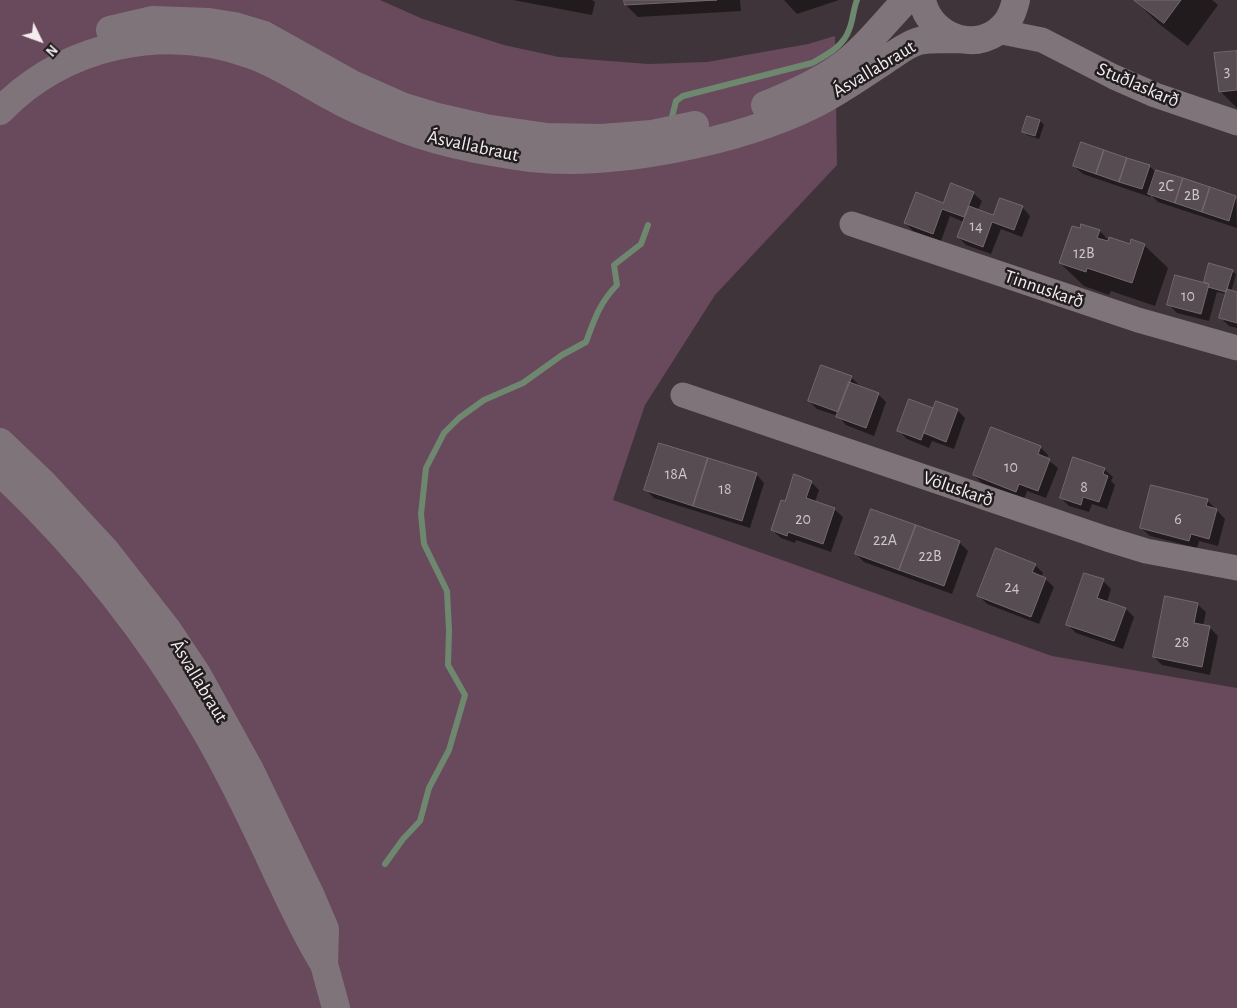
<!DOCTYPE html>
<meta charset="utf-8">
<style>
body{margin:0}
#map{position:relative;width:1237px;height:1008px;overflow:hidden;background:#3e3439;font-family:"Alegreya Sans",sans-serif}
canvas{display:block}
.north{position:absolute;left:15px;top:15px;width:50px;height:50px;-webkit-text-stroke:4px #221d1f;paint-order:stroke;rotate:132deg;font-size:14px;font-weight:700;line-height:20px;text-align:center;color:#f4edf0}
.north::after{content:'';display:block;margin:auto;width:18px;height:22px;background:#f4edf0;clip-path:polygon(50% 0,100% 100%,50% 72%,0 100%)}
</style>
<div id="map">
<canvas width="1237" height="1008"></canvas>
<div class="north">N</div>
</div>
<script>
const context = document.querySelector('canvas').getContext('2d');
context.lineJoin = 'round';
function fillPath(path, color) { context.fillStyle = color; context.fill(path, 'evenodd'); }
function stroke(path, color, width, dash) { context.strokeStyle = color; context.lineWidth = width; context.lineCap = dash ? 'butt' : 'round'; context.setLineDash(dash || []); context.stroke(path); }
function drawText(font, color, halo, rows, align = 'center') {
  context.font = font + ' "Alegreya Sans",sans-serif'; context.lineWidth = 5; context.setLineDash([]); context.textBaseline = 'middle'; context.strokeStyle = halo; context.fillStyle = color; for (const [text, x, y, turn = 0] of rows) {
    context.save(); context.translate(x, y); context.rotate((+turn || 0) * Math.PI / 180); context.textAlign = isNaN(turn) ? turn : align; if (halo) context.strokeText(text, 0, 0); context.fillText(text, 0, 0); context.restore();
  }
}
fillPath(new Path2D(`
 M0,0H380L423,19L504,45L559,57L648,64L707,62L808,44L835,36L837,165L715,295L645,405L613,500L1052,656L1237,688V1008H0Z`), '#69495c');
fillPath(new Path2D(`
 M513,0H592L595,2L592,15Z
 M626,0H740L741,11L638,17L626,5Z
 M784,0H839L797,14Z
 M1135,0H1212L1218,5L1188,46L1159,24Z
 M1237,52V108L1220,91Z
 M1028,117L1040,121L1044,125L1039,139L1027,135L1023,131Z
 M1074,166H1149L1157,173V171L1236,197L1237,228L1158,202L1151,195L1150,197L1083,174Z
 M973,193L982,201L978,210L994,216L1022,207L1030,216L1022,237L1001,229L991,254L966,245L958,237L964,222L950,216L941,241L913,231L905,223Z
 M1100,231L1109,241L1130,245H1144L1168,268L1155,306L1111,291L1109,295L1084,286L1060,263Z
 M1232,271L1236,274L1231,292L1237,293V328L1229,326L1221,318L1227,294L1217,292L1209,321L1177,313L1169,305L1208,285L1205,282Z
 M851,377L859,385V387L878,394L886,402L874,436L846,425L838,416L817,409L809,401Z
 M910,401L934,410H957L965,418L954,449L932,441L929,448L907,439L899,431Z
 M1040,447L1048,455L1047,459L1058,468L1046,498L1027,491L1024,499L982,483L974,475Z
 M1104,469L1113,477L1111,481L1115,485L1107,509L1092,504L1089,512L1069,506L1061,498Z
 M756,474L764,483L750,528L654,498L646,490Z
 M811,482L819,490L815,502L834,509L843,517L831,552L796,540L795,543L781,538L772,530L785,503Z
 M1207,500L1225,519L1218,546L1199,541L1197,548L1150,536L1141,528Z
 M959,542L968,551L952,594L864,562L856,554Z
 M1035,565L1043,573L1041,577L1045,579L1054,587L1039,624L987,604L979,596Z
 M1103,581L1111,589L1107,602L1126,609L1134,617L1123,649L1076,633L1067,624Z
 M1197,604L1206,612L1203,626L1210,628L1218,636L1210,675L1162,665L1154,657Z`), '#0007');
stroke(new Path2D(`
 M672,117L676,101L683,96L812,63C826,55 843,47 849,30C853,21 853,10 857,0
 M385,864L403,839L420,821L429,788L449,750L465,695L448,665L449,630L447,591L424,544L421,514L426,468L444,433L459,418L484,400L523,383L562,355L586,342C594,320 600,302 617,285L614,265L641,244L648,225`), '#6e8870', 6);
const building = new Path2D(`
 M624,0H717L625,5Z
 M1134,0H1181L1164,23Z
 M1237,51V90L1219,92L1214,53Z
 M1027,116L1040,120L1035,136L1022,132Z
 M1081,142L1104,150L1096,174L1073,166Z
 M1104,150L1127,158L1119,182L1096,174Z
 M1127,158L1150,165L1142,189L1119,182Z
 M1156,170L1183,178L1175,203L1148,194Z
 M1183,178L1210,187L1202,212L1175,203Z
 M951,183L974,192L964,217L942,209L933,234L904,223L916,192L943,203Z
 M1210,187L1236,196L1229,221L1202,212Z
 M1000,198L1023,206L1014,230L992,222L983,247L957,237L969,206L993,215Z
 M1081,224L1100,230L1097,238L1108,241L1109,237L1130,244L1131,239L1145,244L1132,283L1087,268L1086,272L1059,263L1072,226L1080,228Z
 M1209,263L1233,270L1226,292L1208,287L1209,284L1204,282Z
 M1175,275L1209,284L1201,314L1167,305Z
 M1227,289L1237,292V323L1219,318Z
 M821,365L852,376L838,412L808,401Z
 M849,382L879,393L866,428L836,417Z
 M909,399L933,408L921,440L897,431Z
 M936,401L958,409L946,442L924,433Z
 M991,427L1041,446L1038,454L1050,459L1038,491L1019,484L1016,492L973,475Z
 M659,443L708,458L693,506L644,490Z
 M1073,457L1105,468L1103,474L1108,476L1099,502L1083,497L1081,505L1060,498Z
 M708,458L757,473L742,521L693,506Z
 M794,474L812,481L806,498L835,508L823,544L788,532L787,536L771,530L781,500L785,501Z
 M1151,485L1208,499L1206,506L1217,509L1209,539L1191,534L1189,541L1140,528Z
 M871,509L916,525L899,570L855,554Z
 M916,525L960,541L944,586L899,570Z
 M996,548L1036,564L1032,572L1046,578L1031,617L977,596Z
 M1084,573L1104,579L1097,598L1126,608L1114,641L1066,625Z
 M1165,596L1198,603L1194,623L1210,626L1202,667L1153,657Z`);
fillPath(building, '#574c52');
stroke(building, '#73686e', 1);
stroke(new Path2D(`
 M997,31L1042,40L1114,77L1155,95L1237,123
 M852,224L1138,320L1237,348
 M683,395L1107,539L1146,551L1237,568`), '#80747b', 25);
stroke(new Path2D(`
 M922,0C930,39 981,56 1007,22C1012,15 1014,8 1016,0
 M110,30L153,20L209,22L234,26L264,35L352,84L404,107L437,117L485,128L547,137L602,138L652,134L695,125
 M765,105C790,95 815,84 837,69C862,52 885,22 906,0
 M0,111C65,44 165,23 252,55C280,65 304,82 330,96C349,107 370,116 391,124C435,143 484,152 531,158C614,167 738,142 813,105C839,92 863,75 887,59C897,53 907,44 919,41C931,38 947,40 960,39
 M0,442L44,484L106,551L167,629L197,674L250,770L310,894L325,929L324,964L336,1008
 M0,472C79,546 147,631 202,725C230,772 254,823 277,873C292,904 305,934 324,964`), '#80747b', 28);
drawText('16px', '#cdc5c8', null, [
 ["3",1227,71],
 ["2C",1166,186],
 ["2B",1192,195],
 ["14",976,226],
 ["12B",1084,253],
 ["10",1188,296],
 ["10",1011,467],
 ["18A",676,474],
 ["8",1084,487],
 ["18",725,489],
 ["20",803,519],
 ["6",1178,519],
 ["22A",885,540],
 ["22B",930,556],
 ["24",1012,587],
 ["28",1182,642]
]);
drawText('19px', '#f4edf0', '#221d1f', [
 ["Ásvallabraut",874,69,-31],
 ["Stuðlaskarð",1138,85,23],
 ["Ásvallabraut",473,146,12],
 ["Tinnuskarð",1044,289,19],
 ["Völuskarð",958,489,19],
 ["Ásvallabraut",199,681,59]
]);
</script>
